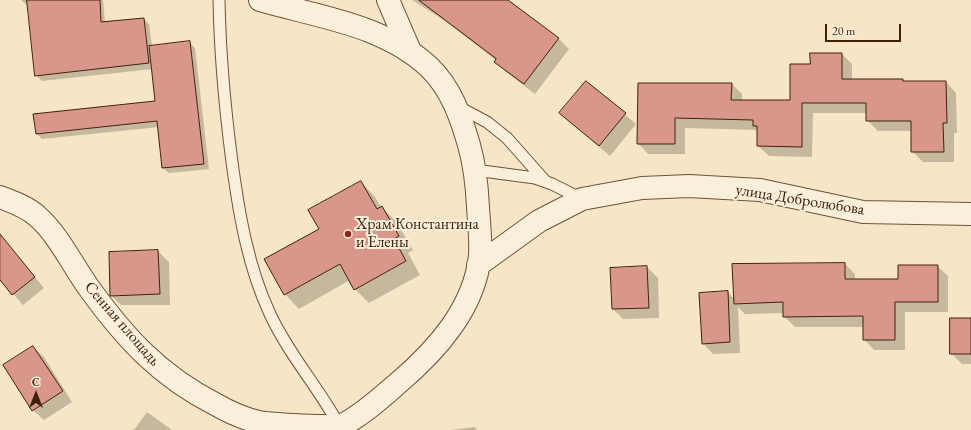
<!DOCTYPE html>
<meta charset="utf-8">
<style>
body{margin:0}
#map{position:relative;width:971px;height:430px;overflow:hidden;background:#f7e6c6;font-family:"EB Garamond",serif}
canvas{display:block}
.north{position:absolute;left:16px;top:374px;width:40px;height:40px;-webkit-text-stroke:3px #faefda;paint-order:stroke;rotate:0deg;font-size:11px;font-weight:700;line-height:16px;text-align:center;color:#40210c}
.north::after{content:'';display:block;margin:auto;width:14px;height:18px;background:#40210c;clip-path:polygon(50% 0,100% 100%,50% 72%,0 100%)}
.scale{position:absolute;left:825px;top:24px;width:76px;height:18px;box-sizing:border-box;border:2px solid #40210c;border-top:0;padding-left:5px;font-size:12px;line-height:14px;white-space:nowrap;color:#40210c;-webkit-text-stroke:3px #faefda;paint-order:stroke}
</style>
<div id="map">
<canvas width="971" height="430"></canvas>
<div class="north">С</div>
<div class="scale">20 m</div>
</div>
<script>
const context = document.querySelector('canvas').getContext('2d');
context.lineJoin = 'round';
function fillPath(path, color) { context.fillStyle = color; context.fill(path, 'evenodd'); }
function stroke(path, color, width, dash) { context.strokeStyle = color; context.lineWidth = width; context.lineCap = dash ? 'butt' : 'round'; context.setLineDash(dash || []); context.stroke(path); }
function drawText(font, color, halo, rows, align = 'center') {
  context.font = font + ' "EB Garamond",serif'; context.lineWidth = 4; context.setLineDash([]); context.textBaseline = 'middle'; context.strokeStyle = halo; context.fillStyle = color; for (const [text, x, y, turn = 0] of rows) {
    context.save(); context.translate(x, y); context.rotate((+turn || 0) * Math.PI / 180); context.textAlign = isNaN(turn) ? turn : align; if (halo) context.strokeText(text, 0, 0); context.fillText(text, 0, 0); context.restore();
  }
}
fillPath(new Path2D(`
 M21,0H103L105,23L144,19L149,24L152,46L190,43L195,48L209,169L169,173L163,168L159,127L42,139L37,134L156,102L153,69L42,81L36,75L29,5H27Z
 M412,0H507L558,38L569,49L535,94L506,72L497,61L445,21Z
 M842,54L852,64V80L946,82L956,93L957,133H954V162H923L912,151V131H878L867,120V113H813L812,157L769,156L758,146V130L685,128V154H648L638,143L639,84H732L742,94V101H791L811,65Z
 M586,82L636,124L610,156L560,113Z
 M361,182L375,197L381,207L396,221L413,250L408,253L420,275L369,303L355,289L350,280L299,309L285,294L320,229Z
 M8,245L44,288L23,305L0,279V252Z
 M158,251L169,262L170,305H121L110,294Z
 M845,264L855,274V280H899L937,266L948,276V312H905V350H874L864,339V327H795L784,316V313L745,314L738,307L740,353L713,354L703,343L728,292L734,299Z
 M647,267L658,278L659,318L623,319L613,309Z
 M971,319V364H962L951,353Z
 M33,347L44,357L72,402L44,420L33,410Z
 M147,412L172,430H134Z
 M475,427L477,430H450Z`), '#0003');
const building = new Path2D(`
 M27,0H100L101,22L144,18L149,63L35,76Z
 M419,0H508L559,38L524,84L494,62L496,59Z
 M190,41L204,164L162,168L157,121L36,134L33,114L155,101L149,46Z
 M810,53H842V79H903V81H946L947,123H943L944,152H911V121H866V103H802V147L757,146V126H753V120L675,118V144H637L638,83H732L731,100H790V64H810Z
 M586,81L626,113L599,146L559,113Z
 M361,181L377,209L382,206L399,236L394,239L406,261L354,290L340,264L284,295L264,259L319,229L308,210Z
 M0,234L35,277L12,295L0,280Z
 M158,250L160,294L110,296L109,252Z
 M845,263V279H898V265H938V302H895V340H863V316L783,317V302L734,304L732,264Z
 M647,266L649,308L612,309L610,268Z
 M728,291L730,342L702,344L699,293Z
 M950,318H971V354H950Z
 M33,346L63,391L32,411L3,365Z`);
fillPath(building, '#d9978c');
stroke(building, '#40210c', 1);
const service = new Path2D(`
 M219,0C220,54 225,109 232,162C239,214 248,267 270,314C289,355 319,388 340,427
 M457,106L487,122L507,138L546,182
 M475,170L535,178L552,184L582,199`);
const minor = new Path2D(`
 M388,0L410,51
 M0,197C13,202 27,207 37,216C58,234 73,266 89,288C125,338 160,376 215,404C229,412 244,419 259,422C270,424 336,428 342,425C360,417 382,397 397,384C436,351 475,308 480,255C481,239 479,223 478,207C477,186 475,166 469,145C461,117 451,88 429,67C383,24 317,17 260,0
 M478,265L539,221L582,199L642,188L689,186L760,190L863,212L971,214`);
stroke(service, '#6e523a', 13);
stroke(minor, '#6e523a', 24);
stroke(service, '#faefda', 11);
stroke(minor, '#faefda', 22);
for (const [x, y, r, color] of [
 [348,234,4,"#8f2418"]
]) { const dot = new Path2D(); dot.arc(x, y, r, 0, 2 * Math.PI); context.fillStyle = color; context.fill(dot); stroke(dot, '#faefda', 1.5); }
drawText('16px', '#40210c', '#faefda', [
 ["улица Добролюбова",800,200,9],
 ["Сенная площадь",122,324,49]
]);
drawText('16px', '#40210c', '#faefda', [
 ["Храм Константина",356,225],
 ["и Елены",356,243]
], 'left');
</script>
